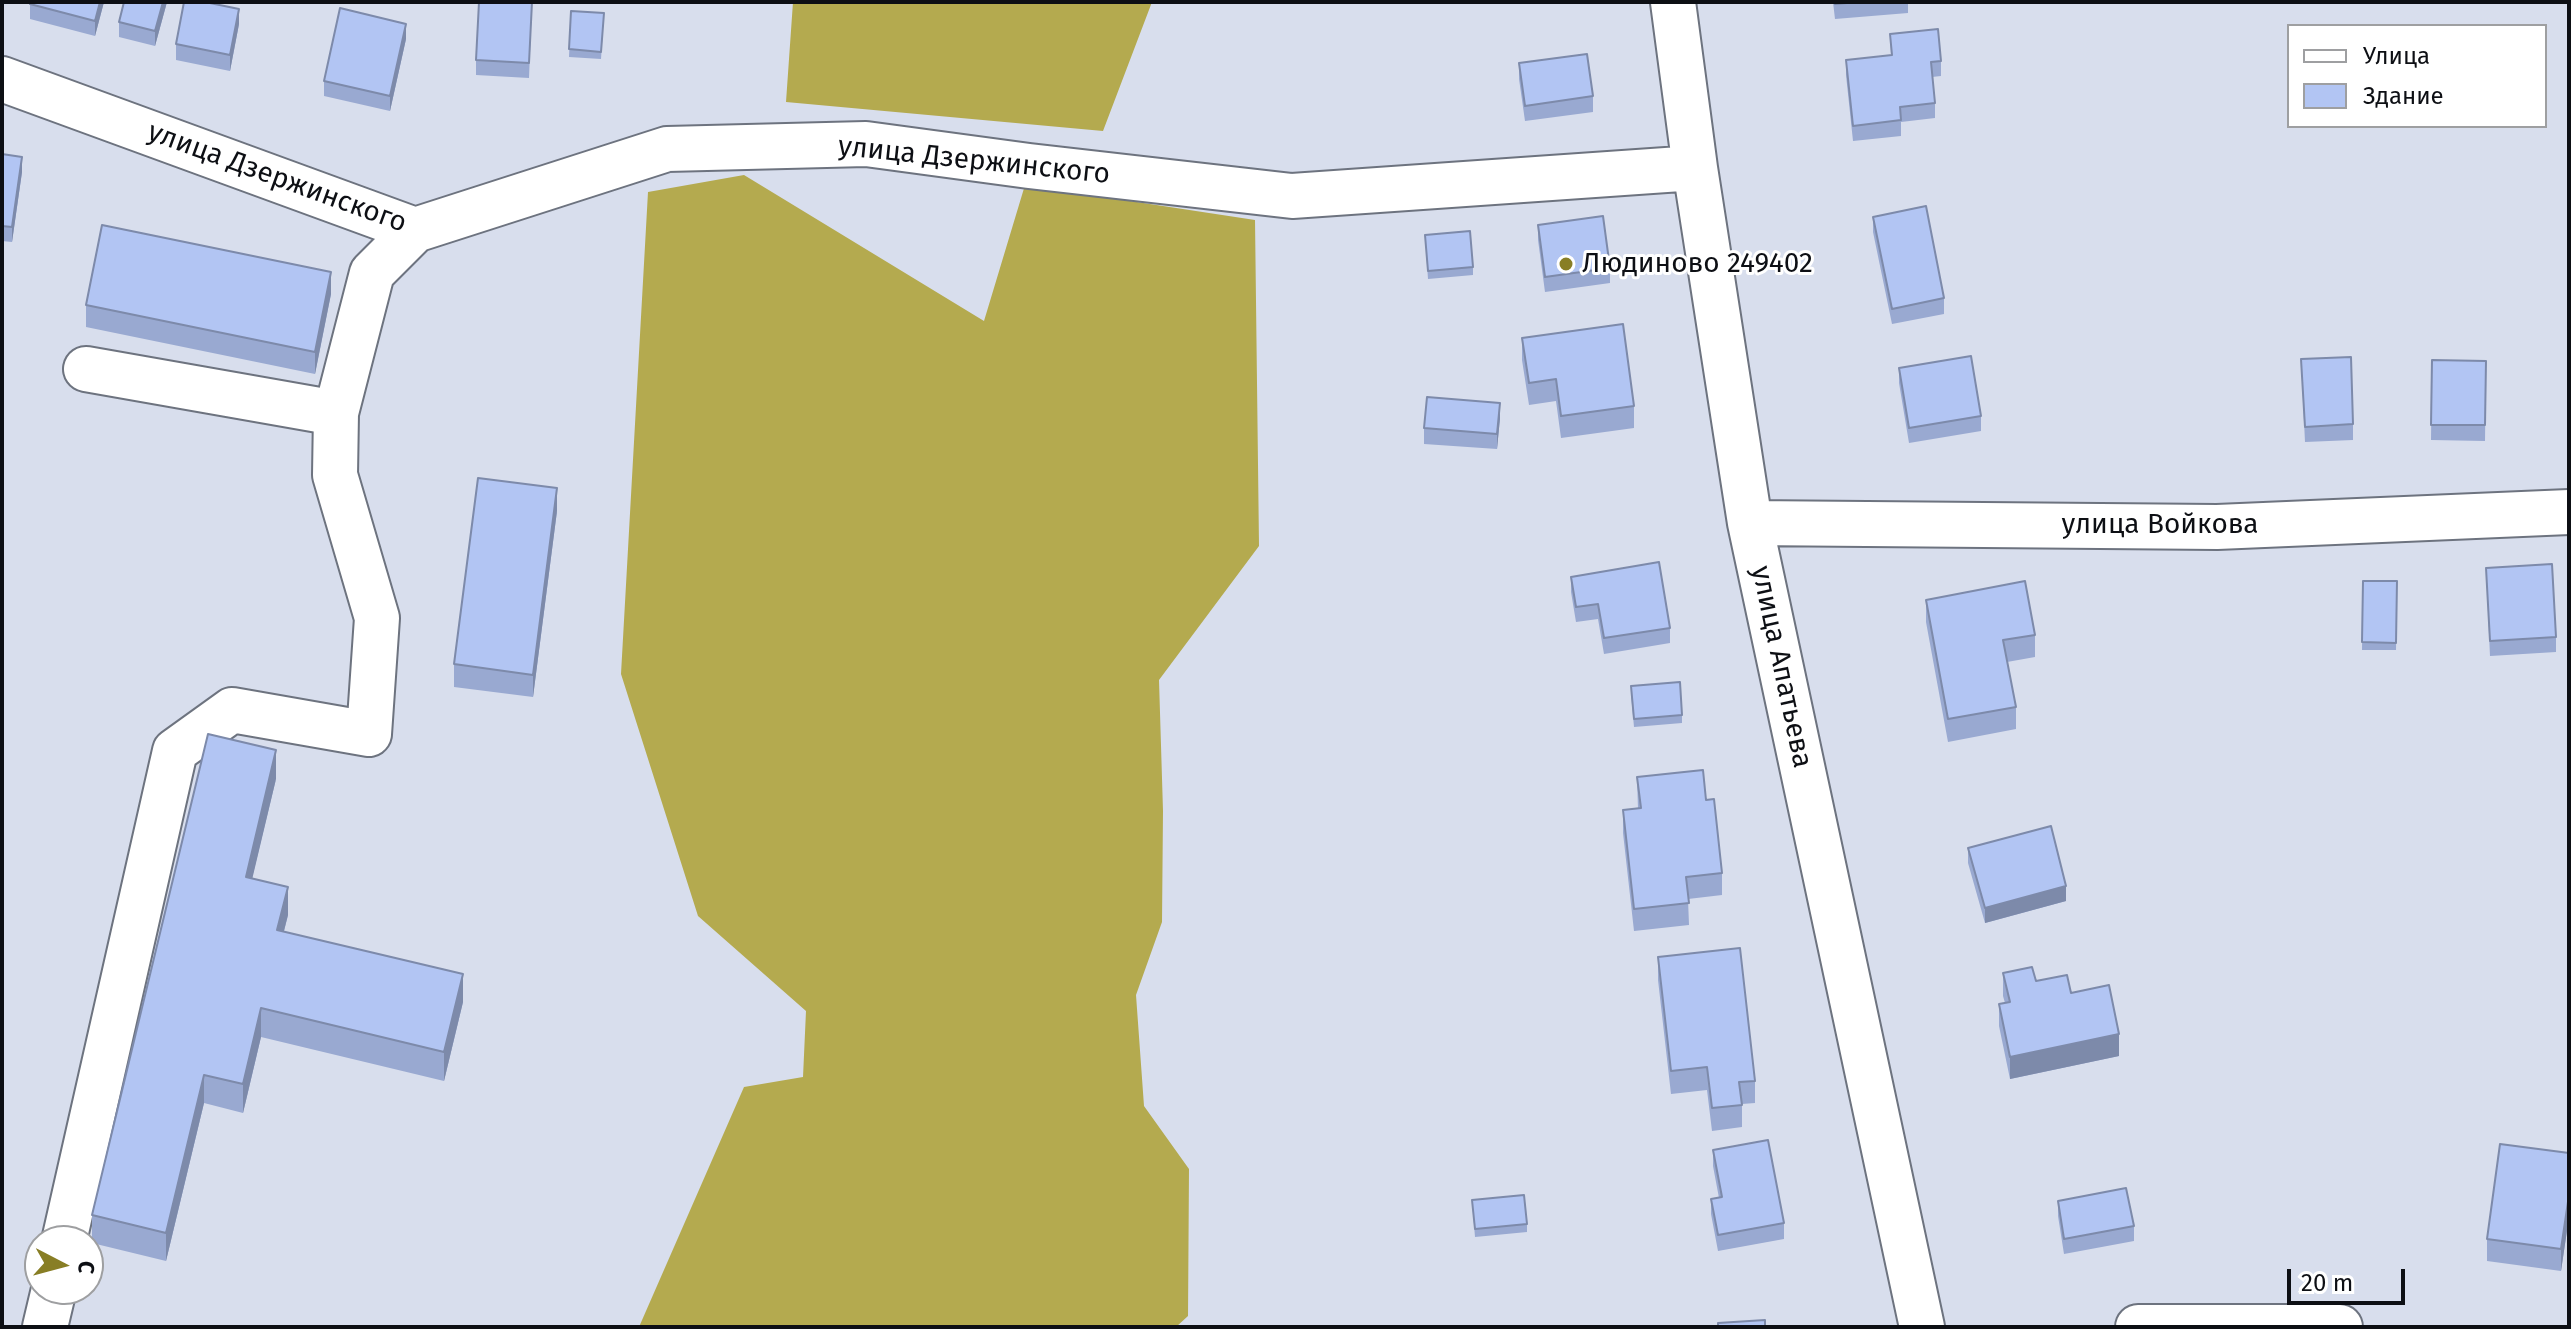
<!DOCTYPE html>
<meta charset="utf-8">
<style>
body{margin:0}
#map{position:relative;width:2571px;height:1329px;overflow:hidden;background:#d8deed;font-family:"Fira Sans",sans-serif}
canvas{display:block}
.frame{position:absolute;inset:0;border:4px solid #0d0f14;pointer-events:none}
.legend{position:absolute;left:2287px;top:24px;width:260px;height:104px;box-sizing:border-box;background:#fff;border:2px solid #9e9fa1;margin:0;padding:10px 14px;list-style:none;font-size:24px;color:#0d0f14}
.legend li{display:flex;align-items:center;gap:16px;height:40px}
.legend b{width:40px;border:2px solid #9e9fa1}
.north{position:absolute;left:24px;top:1225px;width:80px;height:80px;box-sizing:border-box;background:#fff;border:2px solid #9e9fa1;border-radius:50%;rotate:96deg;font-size:22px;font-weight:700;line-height:32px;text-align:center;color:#0d0f14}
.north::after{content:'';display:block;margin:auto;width:28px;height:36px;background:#887e25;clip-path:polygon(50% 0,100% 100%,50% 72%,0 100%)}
.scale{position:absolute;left:2287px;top:1269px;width:118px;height:36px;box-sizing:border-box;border:4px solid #0d0f14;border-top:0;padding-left:10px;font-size:24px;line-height:28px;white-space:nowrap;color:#0d0f14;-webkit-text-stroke:6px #fff;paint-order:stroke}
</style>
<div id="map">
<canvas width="2571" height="1329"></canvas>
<div class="frame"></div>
<ul class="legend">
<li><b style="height:10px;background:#fff"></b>Улица</li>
<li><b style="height:22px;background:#b2c5f3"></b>Здание</li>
</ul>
<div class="north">С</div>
<div class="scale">20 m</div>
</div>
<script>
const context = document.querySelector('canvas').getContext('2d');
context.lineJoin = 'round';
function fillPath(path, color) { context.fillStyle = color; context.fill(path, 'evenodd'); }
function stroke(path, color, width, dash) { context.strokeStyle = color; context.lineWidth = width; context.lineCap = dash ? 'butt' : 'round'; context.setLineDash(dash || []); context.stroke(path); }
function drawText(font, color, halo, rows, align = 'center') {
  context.font = font + ' "Fira Sans",sans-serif'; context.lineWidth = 6; context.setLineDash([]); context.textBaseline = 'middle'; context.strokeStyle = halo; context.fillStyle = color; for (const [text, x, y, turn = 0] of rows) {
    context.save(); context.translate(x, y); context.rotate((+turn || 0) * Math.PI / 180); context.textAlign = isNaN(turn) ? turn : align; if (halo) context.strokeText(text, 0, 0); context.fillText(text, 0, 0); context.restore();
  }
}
fillPath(new Path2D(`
 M793,2H1152L1103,131L786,102Z
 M744,175L984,321L1025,185L1255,220L1259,546L1159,680L1163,811L1162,922L1136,995L1144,1106L1189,1169L1188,1316L1176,1327H639L744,1087L803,1077L806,1011L698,916L621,674L648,192Z`), '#b4aa4f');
const minor = new Path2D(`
 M1673,2L1695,168L1750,523L1922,1327
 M2,79L415,230L667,149L866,144L1029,166L1292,196L1695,168
 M86,369L336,413
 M1750,523L2217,527L2569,512
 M64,1241L175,751L232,710L369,734L377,618L335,475L336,413L372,273L415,230
 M45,1327L54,1289
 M2138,1327H2340`);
stroke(minor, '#6d737f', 48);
stroke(minor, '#fff', 44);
fillPath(new Path2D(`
 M30,2H104L95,36L30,19Z
 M167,2L155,46L119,37V22Z
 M532,2L529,78L476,75V60Z
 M1833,2H1908V13L1835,19Z
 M571,11L604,13L601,59L569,57Z
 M239,24L230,71L176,60V44Z
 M1890,34L1941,61V76L1932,77L1935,103V118L1901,122V136L1853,141L1846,75V60L1891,55Z
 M406,39L390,111L324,96V81Z
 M1519,63L1593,96V112L1525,121L1519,79Z
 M2,154L22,172L12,242L2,241Z
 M1873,217L1944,298V314L1892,324L1873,232Z
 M1538,225L1610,268V283L1545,292L1538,240Z
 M1425,235L1473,267V275L1428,279Z
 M331,294L315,374L86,327V305Z
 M1522,338L1634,406V428L1561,438L1556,401L1529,405L1522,360Z
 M2301,359L2353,424V440L2305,442Z
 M2432,360L2486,361L2485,441L2431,440Z
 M1899,368L1981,416V431L1909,443L1899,383Z
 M1500,418L1497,449L1424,444V428Z
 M557,511L533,697L454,687V664Z
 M2486,568L2556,637V652L2490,656Z
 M1571,577L1670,628V643L1604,654L1598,619L1576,622L1571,592Z
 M2363,581H2397L2396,650H2362Z
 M1926,600L2035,635V657L2007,662L2016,707V729L1948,742L1926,622Z
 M1631,694L1682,715V723L1634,727Z
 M1637,777L1706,800L1722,873V895L1688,899L1689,925L1634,931L1623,833V810L1638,809Z
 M276,779L252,878L288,915L284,931L463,1002L444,1081L261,1037L243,1113L204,1103L166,1261L92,1243V1215Z
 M1968,848L2066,901L1985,923L1968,863Z
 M1658,957L1755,1081V1103L1742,1104V1127L1712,1131L1707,1090L1671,1094L1658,980Z
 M2003,973L2036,981L2071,993L2119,1056L2010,1079L1999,1026V1004L2005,1003L2003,996Z
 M1713,1150L1784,1223V1239L1718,1251L1711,1214V1199L1719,1198L1713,1166Z
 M2569,1153V1217L2561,1271L2487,1261V1239Z
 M1472,1200L1527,1224V1232L1475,1237Z
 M2058,1201L2134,1226V1241L2064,1254L2058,1216Z`), '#99a9d1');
fillPath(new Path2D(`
 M100,2H104L95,36V21Z
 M163,2H167L155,46V31Z
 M239,9V24L230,71V55Z
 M406,24V39L390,111V96Z
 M22,157V172L12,242V227Z
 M331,272V294L315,374V352Z
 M1500,403V418L1497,449V434Z
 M557,488V511L533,697V675Z
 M276,750V779L246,905V877Z
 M2066,886V901L1985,923V908Z
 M288,887V915L277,958V930Z
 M463,974V1002L444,1081V1052Z
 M261,1008V1037L243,1113V1084Z
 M2119,1034V1056L2010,1079V1057Z
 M204,1075V1103L166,1261V1233Z
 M2569,1195V1217L2561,1271V1249Z`), '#7d8aaa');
const building = new Path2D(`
 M30,2H100L95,21L30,4Z
 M124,2H163L155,31L119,22Z
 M184,2H205L239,9L230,55L176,44Z
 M479,2H532L529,63L476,60Z
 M1835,2H1859L1835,4Z
 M340,8L406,24L390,96L324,81Z
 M571,11L604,13L601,52L569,49Z
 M1938,29L1941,61L1931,62L1935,103L1900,107L1901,120L1853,126L1846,60L1892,55L1890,34Z
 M1587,54L1593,96L1525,106L1519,63Z
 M2,154L22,157L12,227L2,226Z
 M1926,206L1944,298L1892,309L1873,217Z
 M1603,216L1610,268L1545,277L1538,225Z
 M102,225L331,272L315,352L86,305Z
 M1470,231L1473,267L1428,271L1425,235Z
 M1623,324L1634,406L1561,416L1556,379L1529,383L1522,338Z
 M1971,356L1981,416L1909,428L1899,368Z
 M2351,357L2353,424L2305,427L2301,359Z
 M2432,360L2486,361L2485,425H2431Z
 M1427,397L1500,403L1497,434L1424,428Z
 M478,478L557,488L533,675L454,664Z
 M1659,562L1670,628L1604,638L1598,604L1576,607L1571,577Z
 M2552,564L2556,637L2490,641L2486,568Z
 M2025,581L2035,635L2003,640L2016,707L1948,719L1926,600Z
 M2363,581H2397L2396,643L2362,642Z
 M1680,682L1682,715L1634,719L1631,686Z
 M208,734L276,750L246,877L288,887L277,930L463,974L444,1052L261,1008L243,1084L204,1075L166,1233L92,1215Z
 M1703,770L1706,800L1714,799L1722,873L1686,877L1689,903L1634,909L1623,810L1641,808L1637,777Z
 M2051,826L2066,886L1985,908L1968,848Z
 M1740,948L1755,1081L1739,1082L1742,1105L1712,1108L1707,1067L1671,1071L1658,957Z
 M2032,967L2036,981L2067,975L2071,993L2109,985L2119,1034L2010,1057L1999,1004L2010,1002L2003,973Z
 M1768,1140L1784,1223L1718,1235L1711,1199L1722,1197L1713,1150Z
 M2500,1144L2569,1153V1195L2561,1249L2487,1239Z
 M2126,1188L2134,1226L2064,1239L2058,1201Z
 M1524,1195L1527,1224L1475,1229L1472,1200Z
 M1765,1320V1327H1718V1323Z`);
fillPath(building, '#b2c5f3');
stroke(building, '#7d8aaa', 2);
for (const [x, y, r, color] of [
 [1566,264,8,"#887e25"]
]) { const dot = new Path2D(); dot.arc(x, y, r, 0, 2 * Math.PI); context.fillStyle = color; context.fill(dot); stroke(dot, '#fff', 3); }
drawText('28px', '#0d0f14', '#fff', [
 ["улица Дзержинского",974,161,6],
 ["улица Дзержинского",277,178,20],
 ["улица Войкова",2160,525],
 ["улица Апатьева",1781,667,78]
]);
drawText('28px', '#0d0f14', '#fff', [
 ["Людиново 249402",1582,264]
], 'left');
</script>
